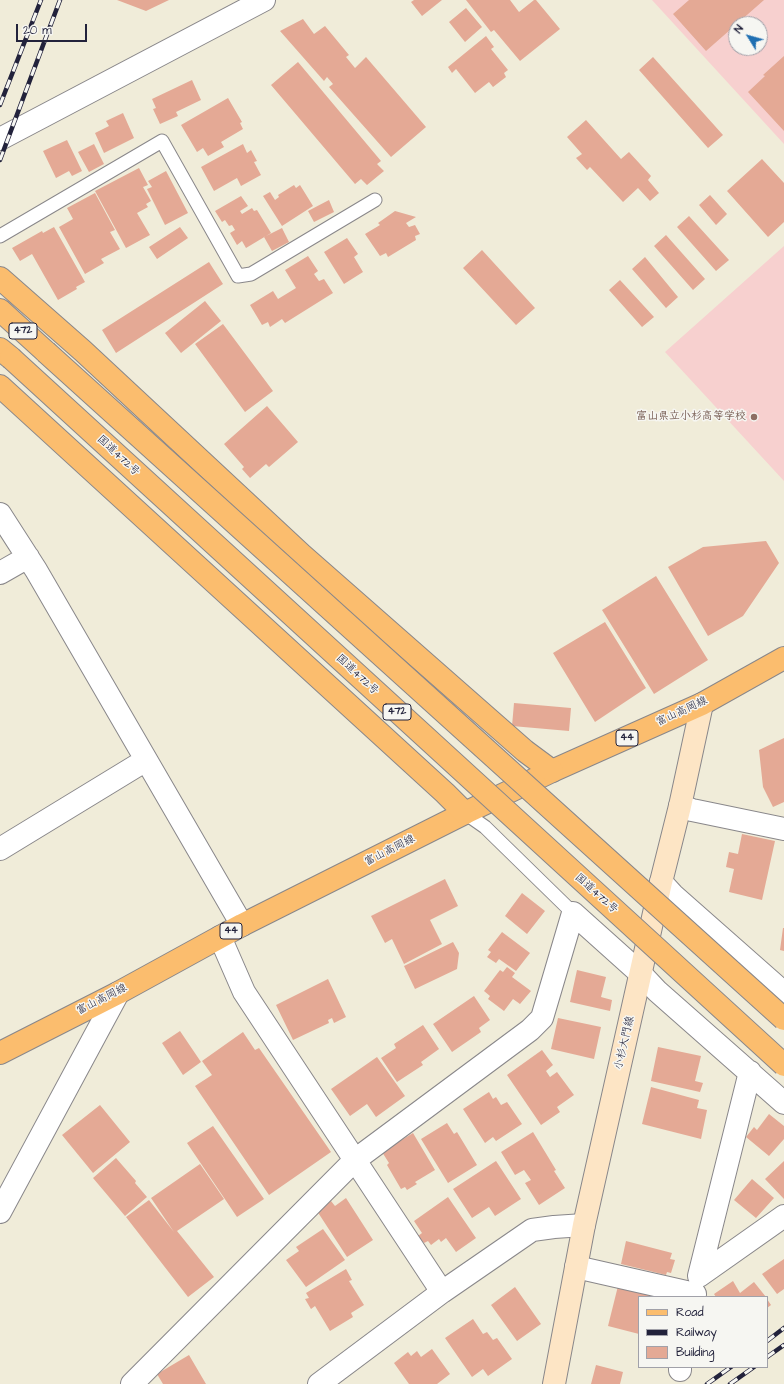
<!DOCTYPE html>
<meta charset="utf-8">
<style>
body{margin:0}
#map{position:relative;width:784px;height:1384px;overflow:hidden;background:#f0ecd9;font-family:"Architects Daughter",sans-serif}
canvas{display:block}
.legend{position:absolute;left:638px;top:1296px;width:130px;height:72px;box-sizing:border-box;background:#f6f6f2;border:1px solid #a1a1a9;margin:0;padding:5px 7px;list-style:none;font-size:12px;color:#22223b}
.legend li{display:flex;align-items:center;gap:8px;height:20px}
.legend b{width:20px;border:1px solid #a1a1a9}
.north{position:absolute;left:728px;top:16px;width:40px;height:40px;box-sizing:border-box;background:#f6f6f2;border:1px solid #a1a1a9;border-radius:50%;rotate:307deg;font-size:11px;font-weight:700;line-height:16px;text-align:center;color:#22223b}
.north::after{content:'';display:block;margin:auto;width:14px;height:18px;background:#1f6fb2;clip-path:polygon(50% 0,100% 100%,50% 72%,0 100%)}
.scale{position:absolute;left:16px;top:24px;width:71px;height:18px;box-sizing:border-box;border:2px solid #22223b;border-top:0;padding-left:5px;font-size:12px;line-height:14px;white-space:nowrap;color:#22223b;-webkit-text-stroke:3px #f6f6f2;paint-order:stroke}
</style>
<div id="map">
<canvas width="784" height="1384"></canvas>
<ul class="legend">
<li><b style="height:5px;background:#fbbd6e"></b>Road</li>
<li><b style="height:5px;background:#22223b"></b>Railway</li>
<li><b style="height:11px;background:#e4a995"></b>Building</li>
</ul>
<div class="north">N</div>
<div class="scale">20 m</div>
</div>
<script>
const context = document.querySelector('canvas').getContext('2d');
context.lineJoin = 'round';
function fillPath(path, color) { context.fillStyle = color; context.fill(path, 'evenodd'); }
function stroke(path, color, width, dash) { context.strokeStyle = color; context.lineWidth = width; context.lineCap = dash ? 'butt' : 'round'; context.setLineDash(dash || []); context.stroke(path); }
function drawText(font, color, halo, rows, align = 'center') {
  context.font = font + ' "Architects Daughter","Klee One",sans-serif'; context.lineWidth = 3; context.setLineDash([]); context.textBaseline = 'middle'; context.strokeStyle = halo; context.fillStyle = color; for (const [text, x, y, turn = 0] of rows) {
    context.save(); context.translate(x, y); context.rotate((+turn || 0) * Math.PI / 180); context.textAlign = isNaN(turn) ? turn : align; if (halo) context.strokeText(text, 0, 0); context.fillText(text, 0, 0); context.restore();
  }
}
fillPath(new Path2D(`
 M652,0H784V144ZM736,24H760V48H736Z
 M784,246V481L665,352Z`), '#f7d0cf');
fillPath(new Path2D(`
 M117,0H169L146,11Z
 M414,0H442L422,16L411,2Z
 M466,0H510L519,12L534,0H536L560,29L520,61L494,30L491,32Z
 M689,0H764L706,51L673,14Z
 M466,8L482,27L465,42L449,22Z
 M303,19L314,34L325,26L349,55L346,57L355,68L366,57L426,127L391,157L329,87L333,84L327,77L324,81L280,31Z
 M486,36L494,47L491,49L508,70L504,73L506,77L493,87L489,82L475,93L456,69L452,73L448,67Z
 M784,56V131L748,92L765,76L763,75Z
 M653,57L723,135L708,148L639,70Z
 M298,62L381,161L377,164L384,171L367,185L361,179L355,184L271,85Z
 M192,80L201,100L176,112L178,116L160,124L153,109L156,108L152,99Z
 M228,98L242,122L240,123L243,129L221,142L224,147L208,156L203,148L197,152L181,125Z
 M123,113L134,138L104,153L95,133L109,126L106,121Z
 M586,120L621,159L629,152L651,176L648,180L659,193L650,201L638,188L623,202L590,167L587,170L576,158L582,154L567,137Z
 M67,140L82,171L72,176L69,171L56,178L43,151Z
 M94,144L104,164L89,172L78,152Z
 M243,144L247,153L251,150L257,161L254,162L261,175L241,186L237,178L214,191L201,167Z
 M762,159L784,183V222L768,237L727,191Z
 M139,168L148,185L143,187L151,201L146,204L148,207L137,213L150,235L126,248L95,191Z
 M166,171L188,213L165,225L147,189L152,187L148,181Z
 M294,185L296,188L300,185L313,206L282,226L263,196L270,192L275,200L279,197L278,195Z
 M95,193L115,230L110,232L120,249L101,259L104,263L85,274L59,227L73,219L67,208Z
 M710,195L727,214L716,225L699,205Z
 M241,196L248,206L240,211L242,214L252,208L254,211L257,210L271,233L246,248L242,241L237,245L230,233L235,230L232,225L229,226L225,220L222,222L215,211Z
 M329,200L334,212L314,222L308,211Z
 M395,211L416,217L406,223L409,227L415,225L420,234L415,236L416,240L388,257L386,253L380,256L365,234L380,225L378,223Z
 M689,216L729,260L716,271L677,227Z
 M54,227L85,282L76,287L77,289L58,300L32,254L20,261L12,248L42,231L43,233Z
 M180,227L188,238L157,259L149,247Z
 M282,228L289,242L272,251L264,237Z
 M666,235L705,279L693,290L654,246Z
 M347,238L358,254L354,257L363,272L344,284L324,252Z
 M482,250L535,308L516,325L463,268Z
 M308,256L318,271L314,274L319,281L324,279L333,293L285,323L282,319L270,327L268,322L262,325L250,305L273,291L278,299L296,288L285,270Z
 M645,257L678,297L666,308L632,269Z
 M209,262L223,284L116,353L102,330Z
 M620,280L654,317L642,327L609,290Z
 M205,301L221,321L181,353L165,333Z
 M223,324L273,391L245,412L195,344Z
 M267,406L298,442L269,467L266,464L250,478L242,469L244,467L224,444Z
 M766,541L779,563L743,616L708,636L668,567L703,547Z
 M656,576L708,660L654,694L602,610Z
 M605,622L646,688L595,722L553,653Z
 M514,703L571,708L569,731L512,726Z
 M784,738V802L773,807L763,787L759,750Z
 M742,834L775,841L762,900L729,892L734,869L726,867L729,852L738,854Z
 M445,879L458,906L430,920L442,944L404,964L392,939L385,943L371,916Z
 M522,893L545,911L527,934L505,916Z
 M783,928H784V951L780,950Z
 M502,932L530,953L516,971L499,959L496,963L487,957L491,952L488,950Z
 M453,942L459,953L457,969L415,989L404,966Z
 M507,967L515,973L512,977L531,991L520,1004L513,999L504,1011L488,999L490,996L484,991L500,970L503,972Z
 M577,970L606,977L601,997L612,1000L610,1011L570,1002Z
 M328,979L346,1017L334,1023L332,1018L328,1020L329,1023L293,1040L276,1005Z
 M474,996L490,1020L479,1028L481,1032L452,1052L433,1024Z
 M558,1018L601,1027L594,1059L551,1049Z
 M423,1025L439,1049L421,1062L423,1065L397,1082L381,1058L396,1048L394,1044Z
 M180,1031L201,1062L183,1075L162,1043Z
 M243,1032L255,1050L259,1048L331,1152L269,1195L195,1086L212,1075L202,1061Z
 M658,1047L701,1056L695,1081L703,1083L700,1092L651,1081Z
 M542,1050L553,1065L546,1071L550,1077L557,1072L574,1095L557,1107L560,1112L541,1125L507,1075Z
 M377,1057L405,1096L376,1117L367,1104L350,1116L331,1089Z
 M651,1087L699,1100L697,1108L707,1110L701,1139L642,1124Z
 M489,1092L493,1099L496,1097L501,1105L507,1102L522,1124L496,1141L493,1137L485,1143L463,1109Z
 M100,1105L130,1142L93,1173L62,1135Z
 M769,1114L784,1126V1139L769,1156L746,1137L754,1127L757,1130Z
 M447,1123L454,1134L457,1132L477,1165L448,1183L421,1139Z
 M213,1126L264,1199L237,1217L187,1143Z
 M533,1132L556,1170L554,1171L565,1188L539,1205L525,1183L531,1180L524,1170L515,1175L501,1152Z
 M413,1133L435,1170L415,1182L417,1184L407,1190L405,1187L401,1189L387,1165L389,1163L382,1152Z
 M116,1158L136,1181L135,1183L147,1197L125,1216L93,1178Z
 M496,1161L521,1199L495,1216L489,1207L472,1218L453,1189Z
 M784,1161V1199L765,1179Z
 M200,1164L224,1199L177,1231L214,1277L188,1297L126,1217L149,1200L174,1232L151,1198Z
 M752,1179L774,1198L756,1218L734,1200Z
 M448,1197L476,1238L456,1252L446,1238L441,1242L439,1239L431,1245L428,1241L424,1243L418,1236L422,1233L414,1221Z
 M346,1198L373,1240L347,1257L317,1211L331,1201L335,1206Z
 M323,1229L345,1260L306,1287L286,1260L299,1251L296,1247Z
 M626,1241L672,1253L670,1259L675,1260L671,1273L667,1272L666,1275L621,1264Z
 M784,1259V1289L777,1294L762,1274Z
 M346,1269L352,1280L349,1281L364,1305L351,1313L353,1317L330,1331L315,1306L311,1309L305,1299L309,1298L306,1293Z
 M733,1281L740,1293L754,1282L766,1297H716L714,1294Z
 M619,1282L671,1297H639V1334L608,1326Z
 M515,1287L541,1324L517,1341L491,1305Z
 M767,1299L771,1305L767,1308Z
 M473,1319L483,1334L487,1332L493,1340L497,1338L512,1359L488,1376L483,1369L472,1377L445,1338Z
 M432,1349L450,1374L437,1384H409L394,1363L408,1352L411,1356L417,1351L421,1357Z
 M189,1355L206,1384H163L157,1374Z
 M596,1365L623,1372L620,1384H591Z`), '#e4a995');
const service = new Path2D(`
 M0,236L162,141L238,276L251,274L375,200
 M465,813L485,827L573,913`);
const minor = new Path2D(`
 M0,514L36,570L242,925
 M0,573L28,557
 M680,806L692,810L784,829
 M0,849L146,760
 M661,882L673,895L784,993
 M220,937L244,992L442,1292
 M750,1072L699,1276L784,1216
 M0,1212L118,993
 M576,1267L695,1294
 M680,1370V1367
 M132,1384L355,1160L530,1030L542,1018L573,913L641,974L657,991L784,1103
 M319,1384L442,1292L532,1230L554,1227L584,1225`);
const tertiary = new Path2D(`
 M0,139L264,0`);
const secondary = new Path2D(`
 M554,1384L584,1225L661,882L680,806L702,704`);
const primary = new Path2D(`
 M0,1053L118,993L242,925L465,813L552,771L702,704L784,658`);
const trunk = new Path2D(`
 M0,278L83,351L302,555L525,751L552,771
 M0,310L46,352
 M0,349L11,358
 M0,386L445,793L465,813`);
stroke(service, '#89878a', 15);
stroke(minor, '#89878a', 24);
stroke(tertiary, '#89878a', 24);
stroke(secondary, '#89878a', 24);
stroke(primary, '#89878a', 24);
stroke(trunk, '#89878a', 24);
stroke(service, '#fff', 13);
stroke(minor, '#fff', 22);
stroke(tertiary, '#fff', 22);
stroke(secondary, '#fde5c5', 22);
stroke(primary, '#fbbd6e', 22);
stroke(trunk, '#fbbd6e', 22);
const rail = new Path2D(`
 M0,105L41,0
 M0,160L60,0
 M767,1341L784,1328
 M767,1357L784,1345
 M707,1384L731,1367
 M730,1384L754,1367`);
stroke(rail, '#22223b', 4.5);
stroke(rail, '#f6f6f2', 3, [9]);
const trunkBridge = new Path2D(`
 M46,352L784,1019
 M11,358L784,1065`);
stroke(trunkBridge, '#89878a', 24, []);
stroke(trunkBridge, '#fbbd6e', 22);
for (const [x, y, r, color] of [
 [754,417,4,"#8d6e63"]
]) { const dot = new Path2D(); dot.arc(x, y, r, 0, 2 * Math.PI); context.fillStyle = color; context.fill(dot); stroke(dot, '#f6f6f2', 1.5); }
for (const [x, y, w] of [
 [23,331,28],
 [397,712,28],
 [627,738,22],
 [231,931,22]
]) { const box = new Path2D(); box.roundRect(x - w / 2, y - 8, w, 16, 3); context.fillStyle = '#f6f6f2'; context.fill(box); stroke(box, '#22223b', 1); }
drawText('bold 10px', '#22223b', null, [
 ["472",23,331],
 ["472",397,712],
 ["44",627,738],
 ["44",231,931]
]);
drawText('bold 11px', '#785e54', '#f6f6f2', [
 ["富山県立小杉高等学校",746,417]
], 'right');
drawText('11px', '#22223b', '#f6f6f2', [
 ["国道472号",118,456,43],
 ["国道472号",357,675,43],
 ["富山高岡線",682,712,-25],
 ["富山高岡線",390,851,-27],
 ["国道472号",596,894,42],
 ["富山高岡線",102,1000,-27],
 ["小杉大門線",625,1043,-77]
]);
</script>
